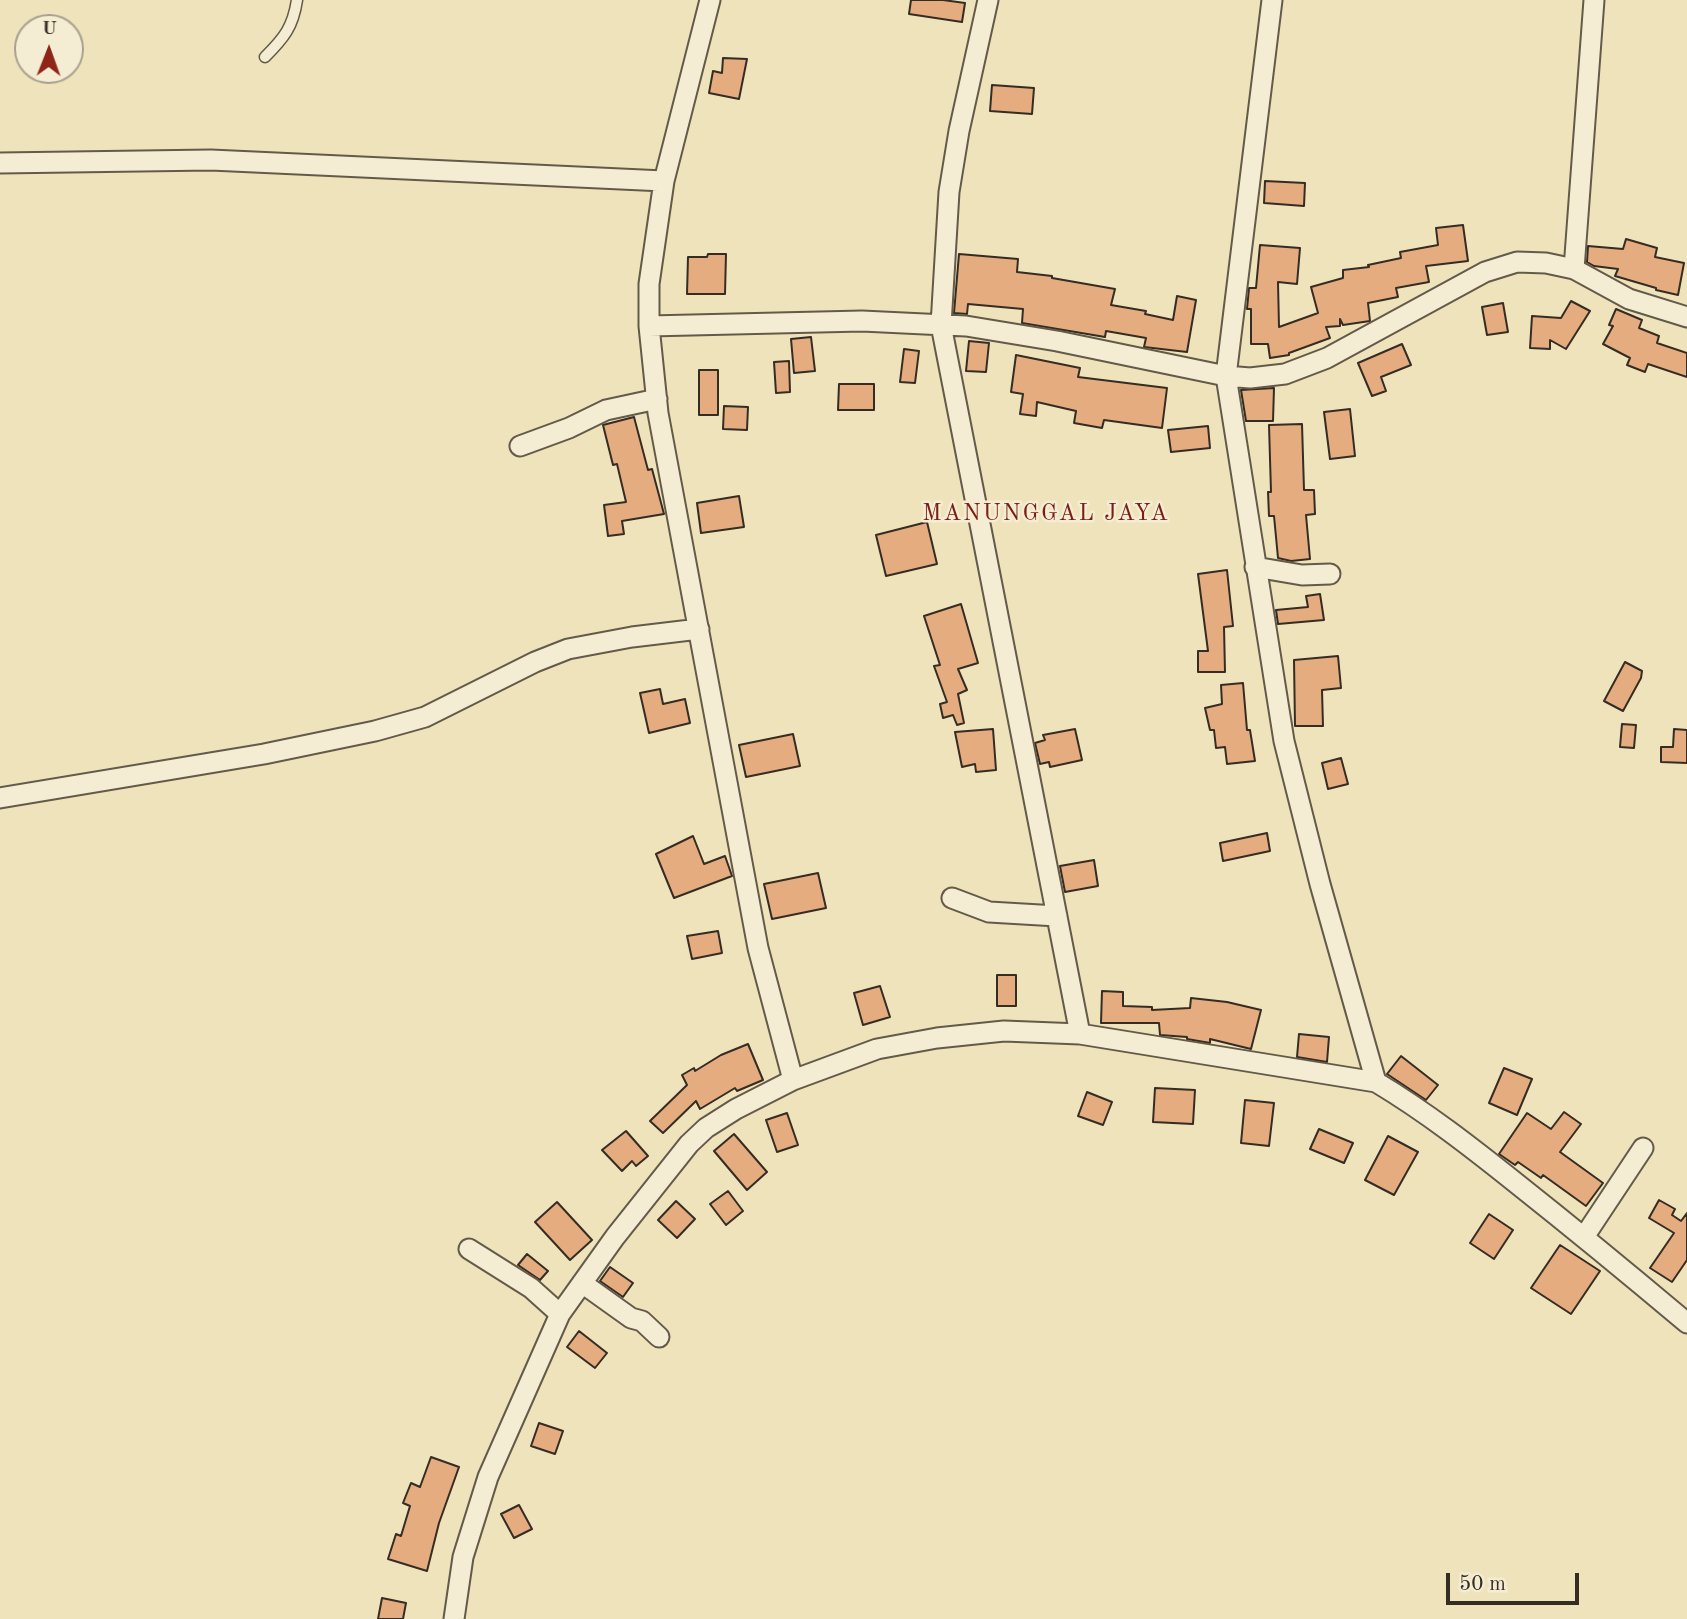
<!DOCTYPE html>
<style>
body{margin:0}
#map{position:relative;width:1687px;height:1619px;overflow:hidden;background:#efe3bc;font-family:"Old Standard TT",serif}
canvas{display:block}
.north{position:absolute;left:14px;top:14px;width:70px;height:70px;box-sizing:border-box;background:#f5edd3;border:2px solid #a8a08d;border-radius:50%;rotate:1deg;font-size:19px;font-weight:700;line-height:28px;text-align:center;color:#352c23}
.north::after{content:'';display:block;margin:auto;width:24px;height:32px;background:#8f2418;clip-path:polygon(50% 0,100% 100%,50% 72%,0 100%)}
.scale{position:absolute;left:1446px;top:1573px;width:133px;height:32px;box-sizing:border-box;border:4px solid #352c23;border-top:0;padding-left:9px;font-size:21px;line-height:24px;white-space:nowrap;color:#352c23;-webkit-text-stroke:5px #f5edd3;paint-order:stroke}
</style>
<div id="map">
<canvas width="1687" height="1619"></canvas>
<div class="north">U</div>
<div class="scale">50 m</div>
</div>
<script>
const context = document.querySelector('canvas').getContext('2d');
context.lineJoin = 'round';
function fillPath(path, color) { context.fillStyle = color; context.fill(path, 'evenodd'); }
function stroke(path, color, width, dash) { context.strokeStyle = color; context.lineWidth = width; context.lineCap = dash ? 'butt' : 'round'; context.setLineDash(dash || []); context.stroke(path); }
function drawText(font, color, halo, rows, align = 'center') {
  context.font = font + ' "Old Standard TT",serif'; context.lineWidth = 5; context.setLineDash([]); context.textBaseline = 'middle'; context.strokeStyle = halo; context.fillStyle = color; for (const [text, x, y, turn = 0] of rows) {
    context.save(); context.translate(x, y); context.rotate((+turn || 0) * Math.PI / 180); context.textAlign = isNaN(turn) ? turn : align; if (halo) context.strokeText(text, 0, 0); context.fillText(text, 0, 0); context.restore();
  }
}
const building = new Path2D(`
 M911,0H943L965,3L962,22L909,14Z
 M723,58L747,59L739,99L709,93L713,71L722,73Z
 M992,85L1034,88L1032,114L990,111Z
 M1265,181L1305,183L1304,206L1264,203Z
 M1463,225L1468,261L1426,266L1429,282L1396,288L1398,297L1368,303L1370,321L1343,325L1340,319V326L1326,327L1330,338L1289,353V355L1270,358L1268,344H1251V309H1247L1249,288H1256L1260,245L1300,248L1297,284L1278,282L1279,327L1318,313L1311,287L1343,278V270L1369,267L1368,265L1401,258L1400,252L1438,245L1436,228Z
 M1626,239L1657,248L1655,257L1684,263L1678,295L1656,290V288L1615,276L1618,269L1594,266L1587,262L1588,246L1623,249Z
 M708,254H726L725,294H687L688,257H707Z
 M959,254L1018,259L1017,272L1052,276V278L1115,289L1111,305L1146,311L1145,314L1173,320L1177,296L1196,300L1187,352L1144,347L1146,338L1106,331L1105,337L1022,323L1023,309L968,304L967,314L954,313Z
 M1571,301L1590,311L1566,349L1550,340V349L1530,348L1532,316L1561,318Z
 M1503,303L1508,332L1487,335L1482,307Z
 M1616,309L1642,320L1639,328L1659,336L1657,343L1687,353V377L1648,364L1645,372L1627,365L1630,358L1603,344L1613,326L1609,325Z
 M811,337L815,371L794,373L791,339Z
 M969,341L989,343L986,372L966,371Z
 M1402,344L1411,365L1381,377L1386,391L1372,396L1358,363Z
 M904,349L919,351L915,383L900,382Z
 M1016,355L1080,368L1078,377L1167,388L1162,428L1104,420L1102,428L1074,423L1076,411L1037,402L1036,416L1020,414L1023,394L1011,392Z
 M789,361L790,392L776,393L774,362Z
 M699,370H718V415H699Z
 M839,384H874V410H838Z
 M1274,388L1273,421H1246L1241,390Z
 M724,406L748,407L747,430L723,429Z
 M1350,409L1355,456L1330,459L1324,412Z
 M634,417L648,470L652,469L664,514L622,521L624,534L608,536L604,505L626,502L617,464L613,465L603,425Z
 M1302,424L1304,490H1314L1315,514L1306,515L1310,559L1291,561L1278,558L1274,516H1269L1268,492H1271L1269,425Z
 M1208,426L1210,448L1171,452L1168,430Z
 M739,496L744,527L701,533L697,503Z
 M927,522L937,564L886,576L876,535Z
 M1227,570L1233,626L1224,627L1225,672H1198V651H1208L1198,574Z
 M1320,594L1324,620L1278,624L1276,610L1308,607L1306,596Z
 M961,604L978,663L958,669L967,690L958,694L964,723L957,725L953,715L943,718L940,704L947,702L934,666L940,665L924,616Z
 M1338,656L1341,688L1322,690L1323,726H1295L1294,660Z
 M1625,662L1642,671L1641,678L1623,711L1604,701Z
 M1243,683L1247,730H1250L1255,761L1227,764L1225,747L1216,748L1214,730H1210L1205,708L1222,704L1221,685Z
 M660,689L663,704L685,699L690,723L649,733L640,693Z
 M1622,724L1636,725L1634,748L1620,747Z
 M993,729L996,770L976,772L975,764L962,767L955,732Z
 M1075,729L1082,760L1050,767L1049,762L1040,764L1035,743L1045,740L1043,735Z
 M1674,729L1687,730V763L1661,762V747H1673Z
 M793,734L800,766L746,777L739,745Z
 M1341,758L1348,784L1328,789L1322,763Z
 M1267,833L1270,851L1223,861L1220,843Z
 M693,836L704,864L725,856L732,876L674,898L656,854Z
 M1094,860L1098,886L1065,892L1060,866Z
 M818,873L826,908L772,919L764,884Z
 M718,931L722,953L692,959L687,936Z
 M997,975H1016V1006H997Z
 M880,986L890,1017L863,1025L854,993Z
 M1102,991L1123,992V1006L1152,1007V1010L1190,1008L1191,998L1227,1002L1261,1010L1251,1049L1210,1039V1043L1187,1039V1037L1160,1035L1159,1023H1101Z
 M1299,1034L1329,1037L1327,1062L1297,1057Z
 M748,1044L763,1080L737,1091L735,1088L700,1109L696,1101L663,1133L650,1121L687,1085L682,1075L694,1068L695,1071L721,1055Z
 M1401,1056L1438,1085L1426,1100L1387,1074Z
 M1504,1068L1532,1079L1517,1115L1489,1103Z
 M1155,1088L1195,1090L1193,1124L1153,1122Z
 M1087,1092L1112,1102L1103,1125L1078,1116Z
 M1245,1100L1274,1103L1269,1146L1241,1143Z
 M1564,1112L1581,1124L1560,1152L1603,1183L1586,1206L1543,1175L1541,1178L1518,1162L1515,1165L1499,1154L1527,1113L1551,1129Z
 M787,1113L798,1145L777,1152L766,1120Z
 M1319,1129L1353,1143L1344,1163L1310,1149Z
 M626,1131L648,1156L636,1166L632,1161L622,1171L602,1150Z
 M734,1134L767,1172L747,1190L714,1151Z
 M1388,1136L1418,1152L1394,1195L1365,1180Z
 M728,1191L743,1211L726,1225L710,1204Z
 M1659,1200L1675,1209L1672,1215L1681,1221L1687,1213V1260L1672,1282L1650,1268L1674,1233L1649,1218Z
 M676,1201L695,1219L677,1238L658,1220Z
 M557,1202L592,1240L570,1260L535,1222Z
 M1489,1214L1513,1230L1494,1259L1470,1243Z
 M1560,1245L1600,1271L1571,1314L1531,1288Z
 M527,1254L548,1271L540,1280L518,1265Z
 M610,1267L633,1283L623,1297L600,1281Z
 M579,1331L607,1353L595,1368L567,1347Z
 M539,1423L563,1431L555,1454L531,1446Z
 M431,1457L459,1467L439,1523L427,1571L388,1559L396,1534L401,1536L410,1506L403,1503L411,1483L420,1487Z
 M519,1505L532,1529L514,1538L501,1514Z
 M382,1598L406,1603L403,1619H378Z`);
fillPath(building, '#e5ac80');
stroke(building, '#352c23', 2);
const lane = new Path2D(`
 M265,57C284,38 293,27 297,0`);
const street = new Path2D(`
 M710,0L664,181L649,284V326L658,413L758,948L793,1080
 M988,0L959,131L949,192L941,325L1080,1034
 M1272,0L1226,376L1284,741L1320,884L1376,1082
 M0,163L211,160L664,181
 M1574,269L1594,0
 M649,326L862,321L966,326L1057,341L1226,376L1250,378L1285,374L1327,358L1485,272L1517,262L1546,263L1574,269L1629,299L1687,317
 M520,446L569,428L606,410L657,399
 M1255,567L1302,575L1330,574
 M0,798L264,754L375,731L425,717L535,662L568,649L632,637L699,629
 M952,898L989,912L1057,916
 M1584,1237L1643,1148
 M469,1249L531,1288L560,1314
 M582,1283L631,1318L642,1321L659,1337
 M454,1619L463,1557L488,1477L560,1314L615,1237L689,1144L706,1128L736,1109L793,1080L877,1049L937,1038L1004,1031L1080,1034L1376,1082C1426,1112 1471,1147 1516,1183C1574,1229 1630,1275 1687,1323`);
stroke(lane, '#645a49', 13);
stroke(street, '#645a49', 23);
stroke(lane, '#f5edd3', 10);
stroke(street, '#f5edd3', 19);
context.letterSpacing = '2px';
drawText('23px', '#7a1f14', '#f5edd3', [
 ["MANUNGGAL JAYA",1046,514]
]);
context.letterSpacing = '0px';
</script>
